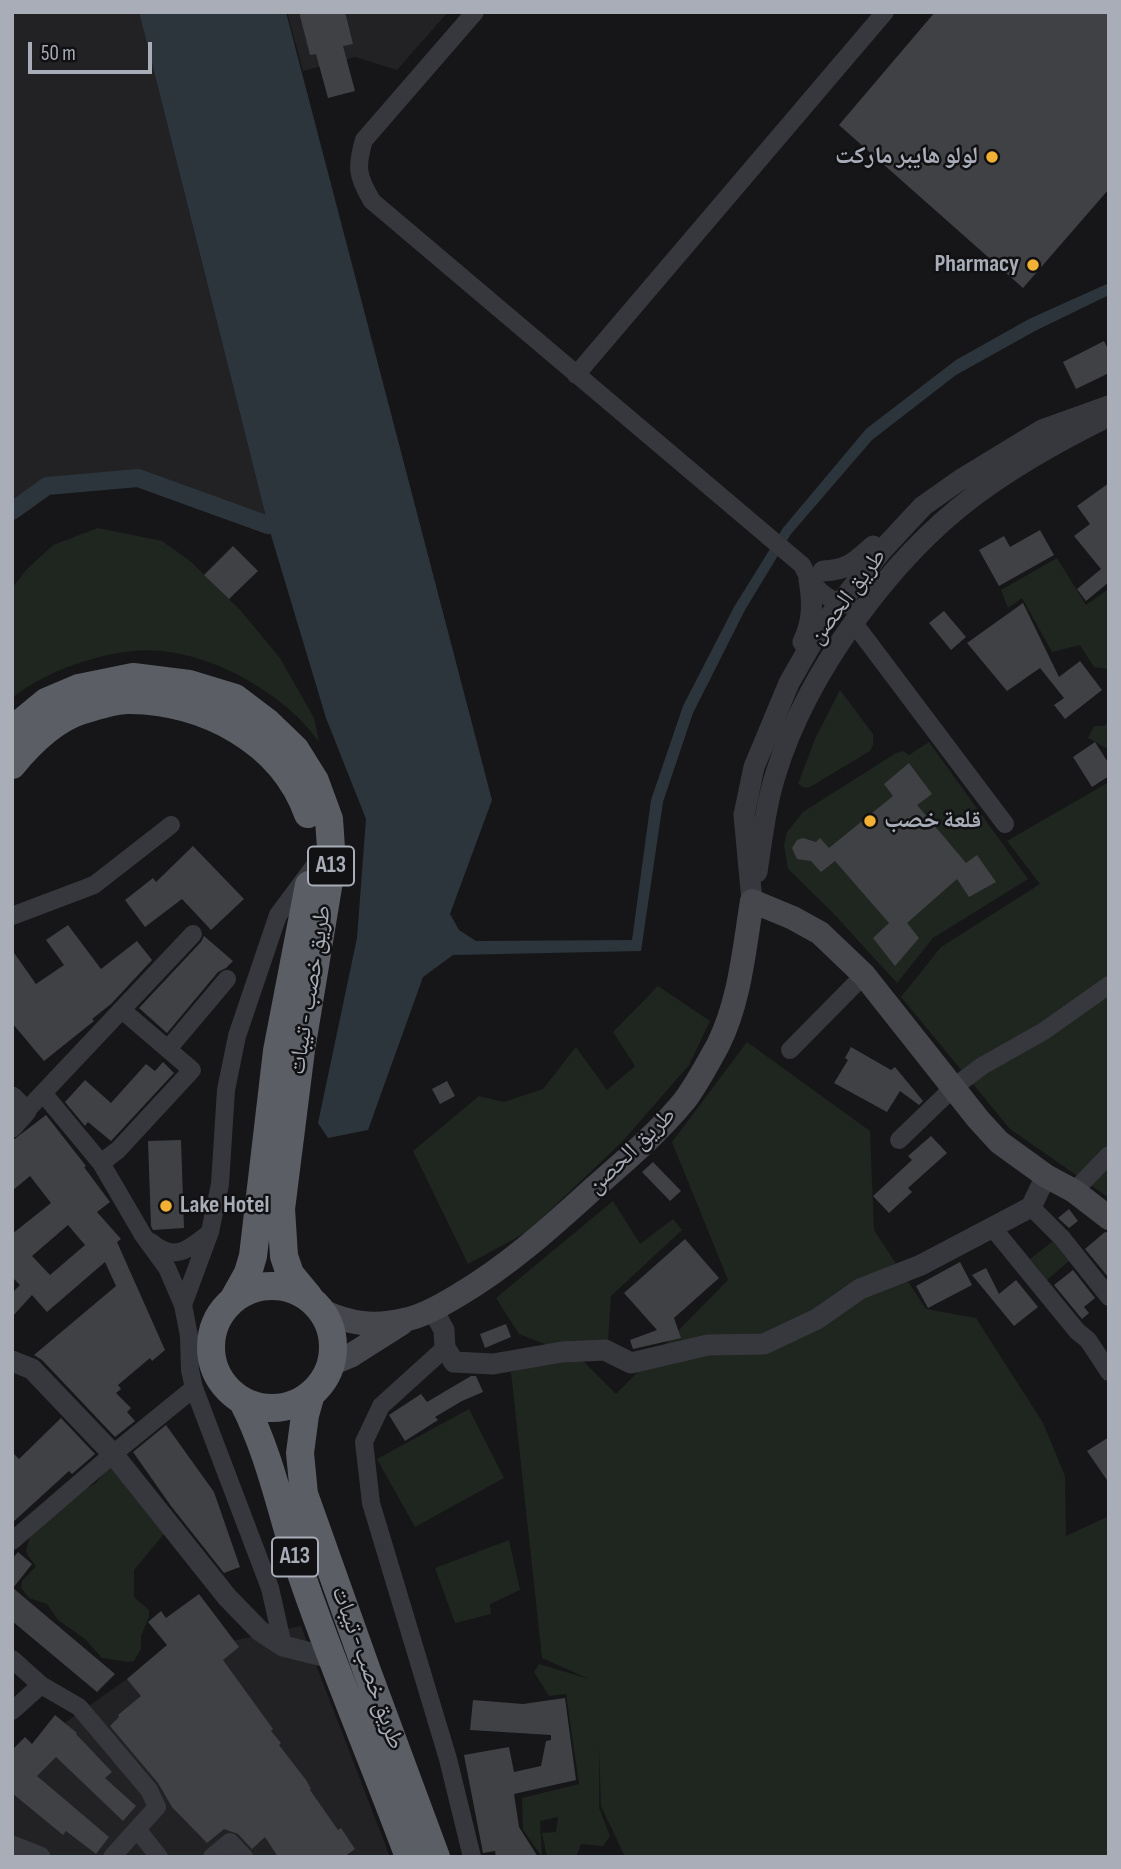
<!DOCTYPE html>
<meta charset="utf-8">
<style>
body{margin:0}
#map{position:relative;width:1121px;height:1869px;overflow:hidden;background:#161618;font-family:"Sofia Sans Condensed",sans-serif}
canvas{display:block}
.frame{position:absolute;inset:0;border:14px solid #a8adb8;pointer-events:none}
.scale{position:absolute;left:28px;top:42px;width:124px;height:32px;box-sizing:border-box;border:4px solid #a8adb8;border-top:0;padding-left:9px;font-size:21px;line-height:24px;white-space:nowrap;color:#a8adb8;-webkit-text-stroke:5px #111113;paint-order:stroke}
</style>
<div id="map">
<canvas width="1121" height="1869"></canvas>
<div class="frame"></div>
<div class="scale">50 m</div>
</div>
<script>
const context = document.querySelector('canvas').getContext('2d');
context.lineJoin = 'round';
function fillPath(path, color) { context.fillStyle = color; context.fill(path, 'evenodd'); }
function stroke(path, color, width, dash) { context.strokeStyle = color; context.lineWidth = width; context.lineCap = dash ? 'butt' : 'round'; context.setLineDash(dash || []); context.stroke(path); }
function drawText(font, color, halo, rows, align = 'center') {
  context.font = font + ' "Sofia Sans Condensed","Noto Naskh Arabic",sans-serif'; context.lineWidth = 5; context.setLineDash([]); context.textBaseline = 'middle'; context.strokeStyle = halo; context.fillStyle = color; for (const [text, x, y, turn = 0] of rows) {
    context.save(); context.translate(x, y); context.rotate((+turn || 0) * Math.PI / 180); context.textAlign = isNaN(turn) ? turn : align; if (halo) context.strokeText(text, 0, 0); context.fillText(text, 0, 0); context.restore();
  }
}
fillPath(new Path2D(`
 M12,12H139L268,525L138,478L47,486L12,511Z
 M287,12H448L397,70L355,57L303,71Z
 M301,1626L390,1857H46L12,1843V1760L127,1679L150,1659Z`), '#222225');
fillPath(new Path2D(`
 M98,528L162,541L190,561L241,611L280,658L314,718L319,742C286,695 219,657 162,651C115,646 48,669 12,698V588L27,569L53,545Z
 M1057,558L1086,605L1107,590L1109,593V668L1107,669L1094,667L1080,645L1052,652L1022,598L1008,608L1001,590Z
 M840,690L873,734V745L870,751L810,787L805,788L798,784L815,739Z
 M1109,721V747L1106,748L1088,738L1094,726H1104Z
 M929,742L1028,879L933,938L897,983L833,913L788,869L784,845L787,832L803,812L896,753L903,751L909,755Z
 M1109,782V1198L1010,1129L901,997L941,947L1040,884L1007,841Z
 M658,986L710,1021L689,1065L622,1142L527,1232L468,1264L413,1151L479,1096L504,1102L543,1089L576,1047L607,1090L635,1066L613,1032Z
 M747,1042L870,1131L874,1230L926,1309L976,1318L1043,1423L1065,1476L1066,1536L1109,1516V1857H625L601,1806L599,1748V1808L610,1836L603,1846L581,1844L576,1857H547L542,1833L556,1832L558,1817L540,1821L542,1857L523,1830L522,1798L579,1784L566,1694L549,1696L534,1672L539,1664L589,1679L542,1658L511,1372L575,1353L616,1394L728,1280L672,1142Z
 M613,1201L640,1244L673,1219L682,1230L611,1296L608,1340L587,1352L555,1348L519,1334L496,1298Z
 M1053,1241L1069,1261L1047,1280L1030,1259Z
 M469,1409L504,1478L415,1527L377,1459Z
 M113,1460L168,1529L134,1570V1597L149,1610V1617L141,1636V1649L134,1661L128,1662L102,1658L85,1639L58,1620L47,1604L29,1598L21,1588L22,1581L36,1566L28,1556L26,1550L30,1537L77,1494L96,1483Z
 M509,1540L520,1590L490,1604L491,1614L455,1623L435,1568Z`), '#1e261f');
fillPath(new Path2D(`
 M139,12H286L492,800L450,914L459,930L476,941L632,940L651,800L683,706L734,607L783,528L866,429L956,360L1029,319L1109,283V295L1035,331L956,375L872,440L791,534L745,610L693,713L663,802L641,951L453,955L423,977L368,1130L328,1138L318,1123L357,938L366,819L326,718L268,525Z`), '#2c353c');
stroke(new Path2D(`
 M12,511L47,486L138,478L268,525`), '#2c353c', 18);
fillPath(new Path2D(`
 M299,12H345L353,44L343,46L355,91L328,98L316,54L310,55Z
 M935,12H1109V189L1023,288L839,125Z
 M1104,341L1109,351V373L1076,389L1063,362Z
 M1109,483V582L1086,601L1077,589L1101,569L1074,536L1090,524L1077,506Z
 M1040,530L1054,555L999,586L979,550L1004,536L1010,547Z
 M233,546L258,571L229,599L204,575Z
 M1023,603L1059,677L1080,661L1102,690L1065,719L1054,705L1064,698L1040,668L1007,691L967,643Z
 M944,611L966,637L951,650L929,623Z
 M1095,742L1109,764V776L1092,787L1073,757Z
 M909,763L932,794L917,805L966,863L977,855L996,882L969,897L957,879L907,923L919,938L895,966L873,938L889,923L835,861L821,872L811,861L797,859L792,848L797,840L803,838L816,842L820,838L829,848L893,796L884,784Z
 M193,846L244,899L211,930L182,899L145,927L125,900L153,878L156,882Z
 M68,925L101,969L137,941L152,960L111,1004L92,1019L94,1021L44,1061L12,1023V950L36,984L64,965L46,940Z
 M204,936L233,961L226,968L218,972L167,1033L139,1008L201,942Z
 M851,1047L891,1070L895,1067L923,1101L919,1105L900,1091L887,1112L834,1083L848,1060L845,1058Z
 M163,1062L174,1073L111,1141L88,1122L85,1126L65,1102L85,1080L111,1103L146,1064L155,1071Z
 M447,1081L455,1096L440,1104L432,1089Z
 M46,1115L86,1166L84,1167L110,1202L97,1212L121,1239L117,1242L165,1350L152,1361L150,1358L118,1385L121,1389L116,1393L131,1408L127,1412L135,1421L115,1437L42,1360L34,1355L116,1286L105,1262L47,1312L32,1295L12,1317V1293L20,1285L12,1277V1234L51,1203L30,1176L12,1191V1141ZM68,1225L85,1245L50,1275L32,1256Z
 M931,1136L947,1153L908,1188L912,1192L889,1213L873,1196L912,1160L908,1156Z
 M181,1140L184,1228L153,1230L151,1226L148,1141Z
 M653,1162L681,1191L670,1201L642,1172Z
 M1069,1209L1078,1221L1069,1228L1058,1218Z
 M1105,1232L1109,1233V1278L1085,1249Z
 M685,1239L719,1278L674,1318L681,1338L633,1349L630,1340L657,1330L624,1293Z
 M960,1262L972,1285L928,1308L916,1286Z
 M986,1268L999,1294L1016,1280L1038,1307L1014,1326L972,1275Z
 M1073,1270L1095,1298L1084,1307L1089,1313L1082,1319L1054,1285Z
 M506,1324L511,1337L485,1348L480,1334Z
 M471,1376H476L483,1392L462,1401L435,1417L438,1420L405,1441L389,1415L421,1394L427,1402Z
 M61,1418L95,1454L72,1474L69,1471L12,1523V1452L19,1459Z
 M166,1425L214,1492L240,1567L224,1573L171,1506L133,1452Z
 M1109,1437V1483L1087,1451Z
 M18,1552L32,1564L13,1588L115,1674L97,1692L12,1621V1559Z
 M199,1594L239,1647L223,1660L273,1729L271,1731L281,1743L279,1745L306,1780L311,1789L310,1790L338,1830L341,1828L355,1849L344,1857H278L265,1837L252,1849L238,1834L224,1829L207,1843L172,1807L158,1783L110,1726L119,1717L118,1715L141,1696L127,1679L167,1645L148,1622L161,1611L166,1618Z
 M565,1698L576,1780L514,1794L519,1827L538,1857H496L495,1851L483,1853L464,1755L509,1747L514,1772L541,1766L546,1741L551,1740V1735L470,1730L473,1700L523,1704Z
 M55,1715L77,1733L76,1734L112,1772L105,1778L136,1806L123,1821L56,1757L37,1776L109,1837L96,1854L66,1831L63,1835L12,1793V1750L25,1737L32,1744Z`), '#404145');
stroke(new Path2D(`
 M475,12L364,140C356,167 357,176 372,201L802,565C812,587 826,601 850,605
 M576,375L885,12
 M853,622L1005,824
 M12,916L94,885L171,825
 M168,1049L227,979
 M790,1050L864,975
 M43,1093L193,934
 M26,1111L43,1093L101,1163L143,1235L167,1268L183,1305L189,1336L190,1370L194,1388L270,1588L283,1646
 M899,1140L954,1087L982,1066L1044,1031L1109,985
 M101,1163L118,1150L192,1070L122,1010
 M1074,1191L1109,1155
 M1031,1207L1062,1238L1109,1297
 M992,1227L1077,1331L1088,1340L1109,1372
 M151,1242C174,1262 188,1250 208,1234
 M183,1305L210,1232L220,1184L226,1090L237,1036L278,915L313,868
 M445,1348L381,1406L364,1442L371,1503L448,1759L472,1857
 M12,1541L113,1454L194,1388
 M12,1659L41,1685L79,1707L149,1790L157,1807L137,1829
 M12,1711L41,1685
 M112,1857L137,1829L159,1857
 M212,1857L230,1842L244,1857`), '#37383d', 18);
stroke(new Path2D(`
 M823,571C848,570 855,562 873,546
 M803,642C813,621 813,603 809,580
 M757,872C762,839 766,804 776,773C807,673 890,559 974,496C1014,466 1057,442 1101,420
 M752,901L744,815L754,767L789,683L821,627L883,549L923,506L960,480L1042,430L1109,406
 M12,1097L26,1111L12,1127
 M433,1310L444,1330L445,1348L454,1362L493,1364L562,1352L605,1350L631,1363L708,1345L764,1344L817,1319L860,1289L921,1265L1031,1207L1046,1176
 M12,1361L32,1369L113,1454L227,1597L260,1631L283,1646L331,1658
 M12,1846L40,1857`), '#37383d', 21);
stroke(new Path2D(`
 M322,1311C350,1324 374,1327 404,1320C423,1316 440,1306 457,1296C508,1266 550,1228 594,1188C626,1160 658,1133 685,1100C697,1084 708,1063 718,1045C740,1001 744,950 752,901L793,918L820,933L864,975L978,1119L999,1142L1046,1176L1074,1191L1109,1218
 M331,1364L350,1356L402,1323`), '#45474d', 24);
stroke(new Path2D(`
 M12,730L46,702L79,688L133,677L189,684L235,698L268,723L295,749L315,781L329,819L332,863L301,1050L281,1209L284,1256L290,1274L309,1297
 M12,765C31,742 54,719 83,710C97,706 116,699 130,700C205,701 282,741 308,814
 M211 1347a61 61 0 1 1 122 0a61 61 0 1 1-122 0Z
 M233,1300L248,1273L253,1256L277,1051L309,885
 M311,1394L305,1415L300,1453L304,1494L367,1671L436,1857
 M242,1400C272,1457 283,1522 304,1582C336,1675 375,1765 409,1857`), '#5b5e65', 28);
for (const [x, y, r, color] of [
 [992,157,7,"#f2b134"],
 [1033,265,7,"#f2b134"],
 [870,821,7,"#f2b134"],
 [166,1206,7,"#f2b134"]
]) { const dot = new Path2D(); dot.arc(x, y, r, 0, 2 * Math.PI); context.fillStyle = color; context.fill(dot); stroke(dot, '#111113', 2.5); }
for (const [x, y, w] of [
 [331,866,46],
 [295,1557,46]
]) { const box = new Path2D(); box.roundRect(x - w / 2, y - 19.5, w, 39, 5); context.fillStyle = '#111113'; context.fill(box); stroke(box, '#a8adb8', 2); }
drawText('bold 23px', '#a8adb8', null, [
 ["A13",331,866],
 ["A13",295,1557]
]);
drawText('bold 24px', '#a8adb8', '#111113', [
 ["لولو هايبر ماركت",978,157],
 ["Pharmacy",1019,265],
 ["قلعة خصب",884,821,"left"],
 ["Lake Hotel",180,1206,"left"]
], 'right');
drawText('24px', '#a8adb8', '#111113', [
 ["طريق الحصن",848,597,-53],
 ["طريق خصب - تيبات",311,990,-81],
 ["طريق الحصن",632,1151,-44],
 ["طريق خصب - تيبات",367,1668,70]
]);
</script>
